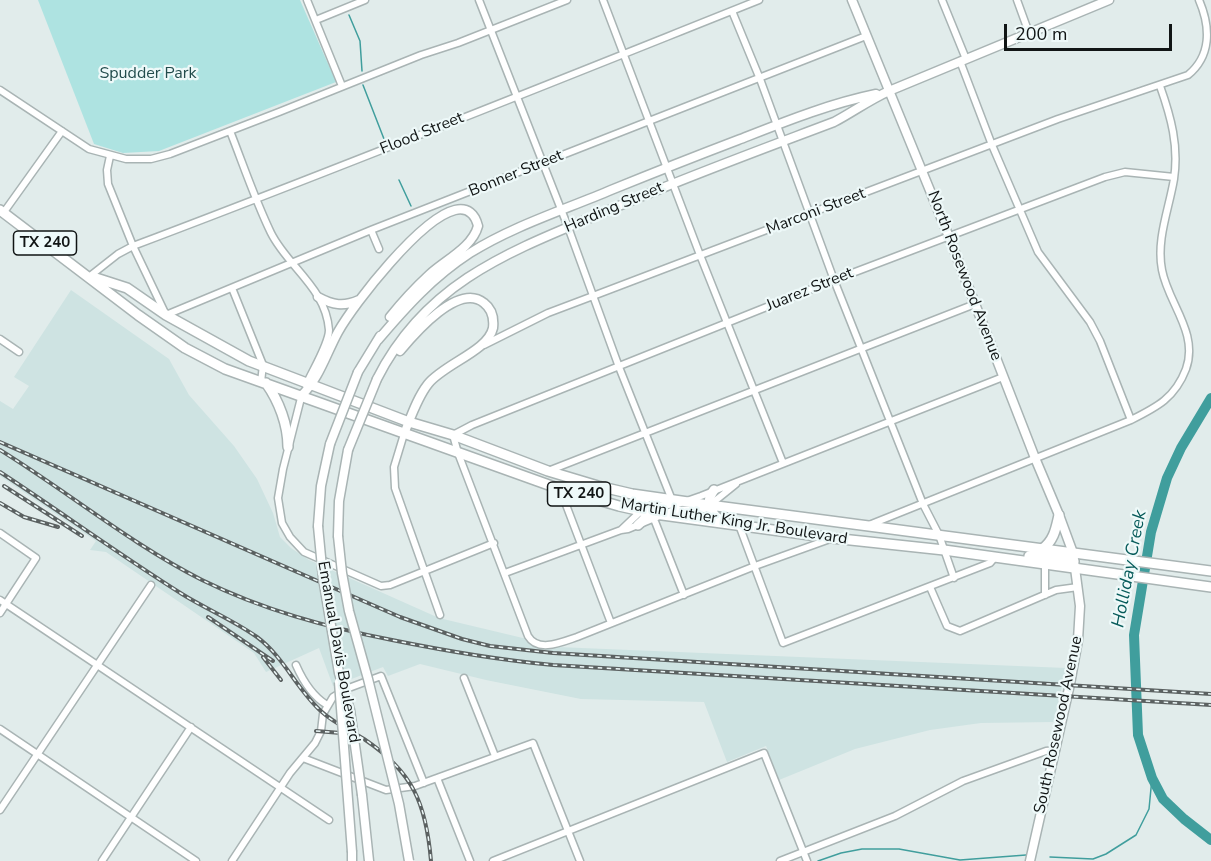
<!DOCTYPE html>
<style>
body{margin:0}
#map{position:relative;width:1211px;height:861px;overflow:hidden;background:#e1eceb;font-family:"Nunito Sans",sans-serif}
canvas{display:block}
.scale{position:absolute;left:1004px;top:24px;width:168px;height:27px;box-sizing:border-box;border:3px solid #111515;border-top:0;padding-left:8px;font-size:18px;line-height:21px;white-space:nowrap;color:#111515;-webkit-text-stroke:4px #eef9f9;paint-order:stroke}
</style>
<div id="map">
<canvas width="1211" height="861"></canvas>
<div class="scale">200 m</div>
</div>
<script>
const context = document.querySelector('canvas').getContext('2d');
context.lineJoin = 'round';
function fillPath(path, color) { context.fillStyle = color; context.fill(path, 'evenodd'); }
function stroke(path, color, width, dash) { context.strokeStyle = color; context.lineWidth = width; context.lineCap = dash ? 'butt' : 'round'; context.setLineDash(dash || []); context.stroke(path); }
function drawText(font, color, halo, rows, align = 'center') {
  context.font = font + ' "Nunito Sans",sans-serif'; context.lineWidth = 4.5; context.setLineDash([]); context.textBaseline = 'middle'; context.strokeStyle = halo; context.fillStyle = color; for (const [text, x, y, turn = 0] of rows) {
    context.save(); context.translate(x, y); context.rotate((+turn || 0) * Math.PI / 180); context.textAlign = isNaN(turn) ? turn : align; if (halo) context.strokeText(text, 0, 0); context.fillText(text, 0, 0); context.restore();
  }
}
fillPath(new Path2D(`
 M71,290L169,359L189,395L234,446L257,479L273,513L280,537L291,548L309,560L439,618L527,639L533,646L1066,668L1054,722L981,723L930,730L855,749L779,780L766,746L727,762L704,702L581,699L486,680L420,664L388,676L383,667L333,686L319,648L266,672L254,653L106,552L90,550L96,541L0,476V401L13,409L29,386L14,377Z`), '#cee3e2');
fillPath(new Path2D(`
 M38,0H300L336,82L159,151L123,153L94,144Z`), '#aee3e1');
stroke(new Path2D(`
 M349,15L360,41L362,71
 M363,85L384,139
 M399,180L411,206
 M1050,857L1093,859L1106,854L1136,835L1149,809L1152,778
 M818,861L841,853L862,849H899L960,860L1026,855`), '#409e9d', 1.5);
stroke(new Path2D(`
 M1211,398L1181,448L1167,478L1151,532L1134,635L1138,735L1152,778L1163,799L1184,819L1211,840`), '#409e9d', 10);
const street = new Path2D(`
 M307,0L342,86
 M479,0L568,227L619,367L672,500
 M603,0L700,255L783,463
 M942,0L966,59
 M1017,0L1029,33
 M732,11L760,79L834,280L923,504L939,535L954,578
 M316,20L365,0
 M960,61L992,145L1038,252L1090,322L1100,341L1131,420
 M0,90L89,149L126,159H151L170,154L279,112L421,55L458,43L567,0
 M230,131C243,164 255,200 271,233C288,267 326,288 329,330C329,344 312,371 306,385
 M110,156L107,170L108,184L133,246L166,315L371,230L866,36
 M4,212L62,131
 M371,230L379,249
 M90,276L118,254L133,246C343,167 551,83 759,0
 M232,288L263,365L261,382
 M0,339L19,352
 M484,345L548,313L593,296L1058,119L1188,75C1211,56 1211,28 1199,0
 M302,394L283,469L278,498L282,523L290,537L304,552L381,586L390,585L494,543
 M404,434L394,467L395,488L440,615
 M548,471L975,304
 M560,489L611,623
 M654,519L684,595
 M739,525L783,643L990,563L995,557
 M869,525L1131,420C1157,407 1175,398 1186,369C1199,333 1168,303 1162,270C1156,240 1169,209 1174,179C1179,146 1171,117 1160,86
 M621,530L641,511L647,507L678,504L701,496L1003,377
 M0,533L36,558L0,613
 M830,539L755,566L577,637C562,642 538,653 528,636L458,453L453,435L472,425L834,280L1105,177L1125,172L1174,177
 M1045,564V595
 M505,573L621,530L628,529L674,510L705,509L736,484
 M930,587L947,626L960,631L1056,590L1078,587
 M0,600L329,820
 M296,665C303,681 312,696 327,705
 M464,678L495,756
 M0,729L196,861
 M303,758L386,790L415,786L533,743L580,861
 M437,778L470,861
 M0,810L151,585
 M102,861L191,727
 M232,861L290,773L315,743L321,731L323,714L333,697L346,689L381,676L424,783
 M493,861L764,753L807,861
 M780,861L895,816L963,781L1046,751L1056,750`);
const secondary = new Path2D(`
 M852,0L949,237L1035,458L1059,515L1073,553L1080,606L1078,640L1070,684L1030,861
 M318,297C333,305 343,307 359,300
 M378,340C406,307 433,277 470,253C513,226 564,210 611,190C653,173 696,156 738,140C784,122 828,104 876,94
 M400,351C415,333 459,282 484,303C492,309 494,319 493,328C488,351 444,364 428,384C417,398 411,417 404,434
 M358,372L380,336
 M377,379C428,278 517,249 614,208C686,177 760,150 834,122C853,112 869,100 889,91L1109,0
 M301,396C319,379 326,354 338,332C355,302 421,218 455,210C468,207 475,214 478,226C472,248 445,260 429,275C415,288 402,302 390,317
 M318,526L321,486L330,444
 M338,536L339,501L348,450
 M362,795L369,861
 M352,861V852`);
const primary = new Path2D(`
 M0,210L138,315L185,348L225,369L560,489L619,506L655,514L832,538L944,550L1211,587
 M96,278L127,288L166,315L249,361L409,422L453,435L548,471L598,486L632,494L709,505L1211,571
 M266,383C279,401 288,425 288,447
 M714,490C704,503 711,515 724,522
 M635,495C650,504 652,514 638,525
 M1042,549C1054,541 1056,528 1059,515
 M1029,556L1074,561`);
stroke(street, '#a9b4b4', 9);
stroke(secondary, '#a9b4b4', 11);
stroke(primary, '#a9b4b4', 12);
stroke(street, '#fff', 6);
stroke(secondary, '#fff', 8);
stroke(primary, '#fff', 9);
const rail = new Path2D(`
 M0,442L400,617L462,639L490,646L553,653L1211,694
 M0,450C68,492 131,544 202,580C263,610 326,627 392,640C446,651 499,660 553,665L1211,705
 M0,472C61,512 120,555 182,594C206,609 233,620 257,637C284,657 297,690 322,712C334,723 350,730 364,739C413,772 426,803 431,861
 M4,486L82,536
 M0,503L24,517L58,527
 M208,617L273,661
 M263,657L281,680
 M316,731L341,733L354,737`);
stroke(rail, '#5b6161', 4);
stroke(rail, '#eef9f9', 1.5, [4.5]);
const secondaryBridge = new Path2D(`
 M330,444L358,372
 M348,450L377,379
 M318,526L323,578L339,673L350,710L362,795
 M338,536L342,573L349,611L368,679L399,804L409,861
 M339,682L352,852`);
stroke(secondaryBridge, '#a9b4b4', 11, []);
stroke(secondaryBridge, '#fff', 8);
for (const [x, y, w] of [
 [45,243,63],
 [579,494,63]
]) { const box = new Path2D(); box.roundRect(x - w / 2, y - 12, w, 24, 4.5); context.fillStyle = '#eef9f9'; context.fill(box); stroke(box, '#111515', 1.5); }
drawText('bold 15px', '#111515', null, [
 ["TX 240",45,243],
 ["TX 240",579,494]
]);
drawText('16px', '#224c4c', '#eef9f9', [
 ["Spudder Park",148,74]
]);
drawText('16px', '#111515', '#eef9f9', [
 ["Flood Street",422,134,-22],
 ["Bonner Street",516,174,-22],
 ["Harding Street",614,208,-23],
 ["Marconi Street",816,212,-21],
 ["North Rosewood Avenue",964,276,69],
 ["Juarez Street",810,290,-22],
 ["Martin Luther King Jr. Boulevard",734,522,9],
 ["Emanual Davis Boulevard",338,652,80],
 ["South Rosewood Avenue",1059,725,-78]
]);
drawText('italic 18px', '#075b5a', '#eef9f9', [
 ["Holliday Creek",1130,569,-79]
]);
</script>
